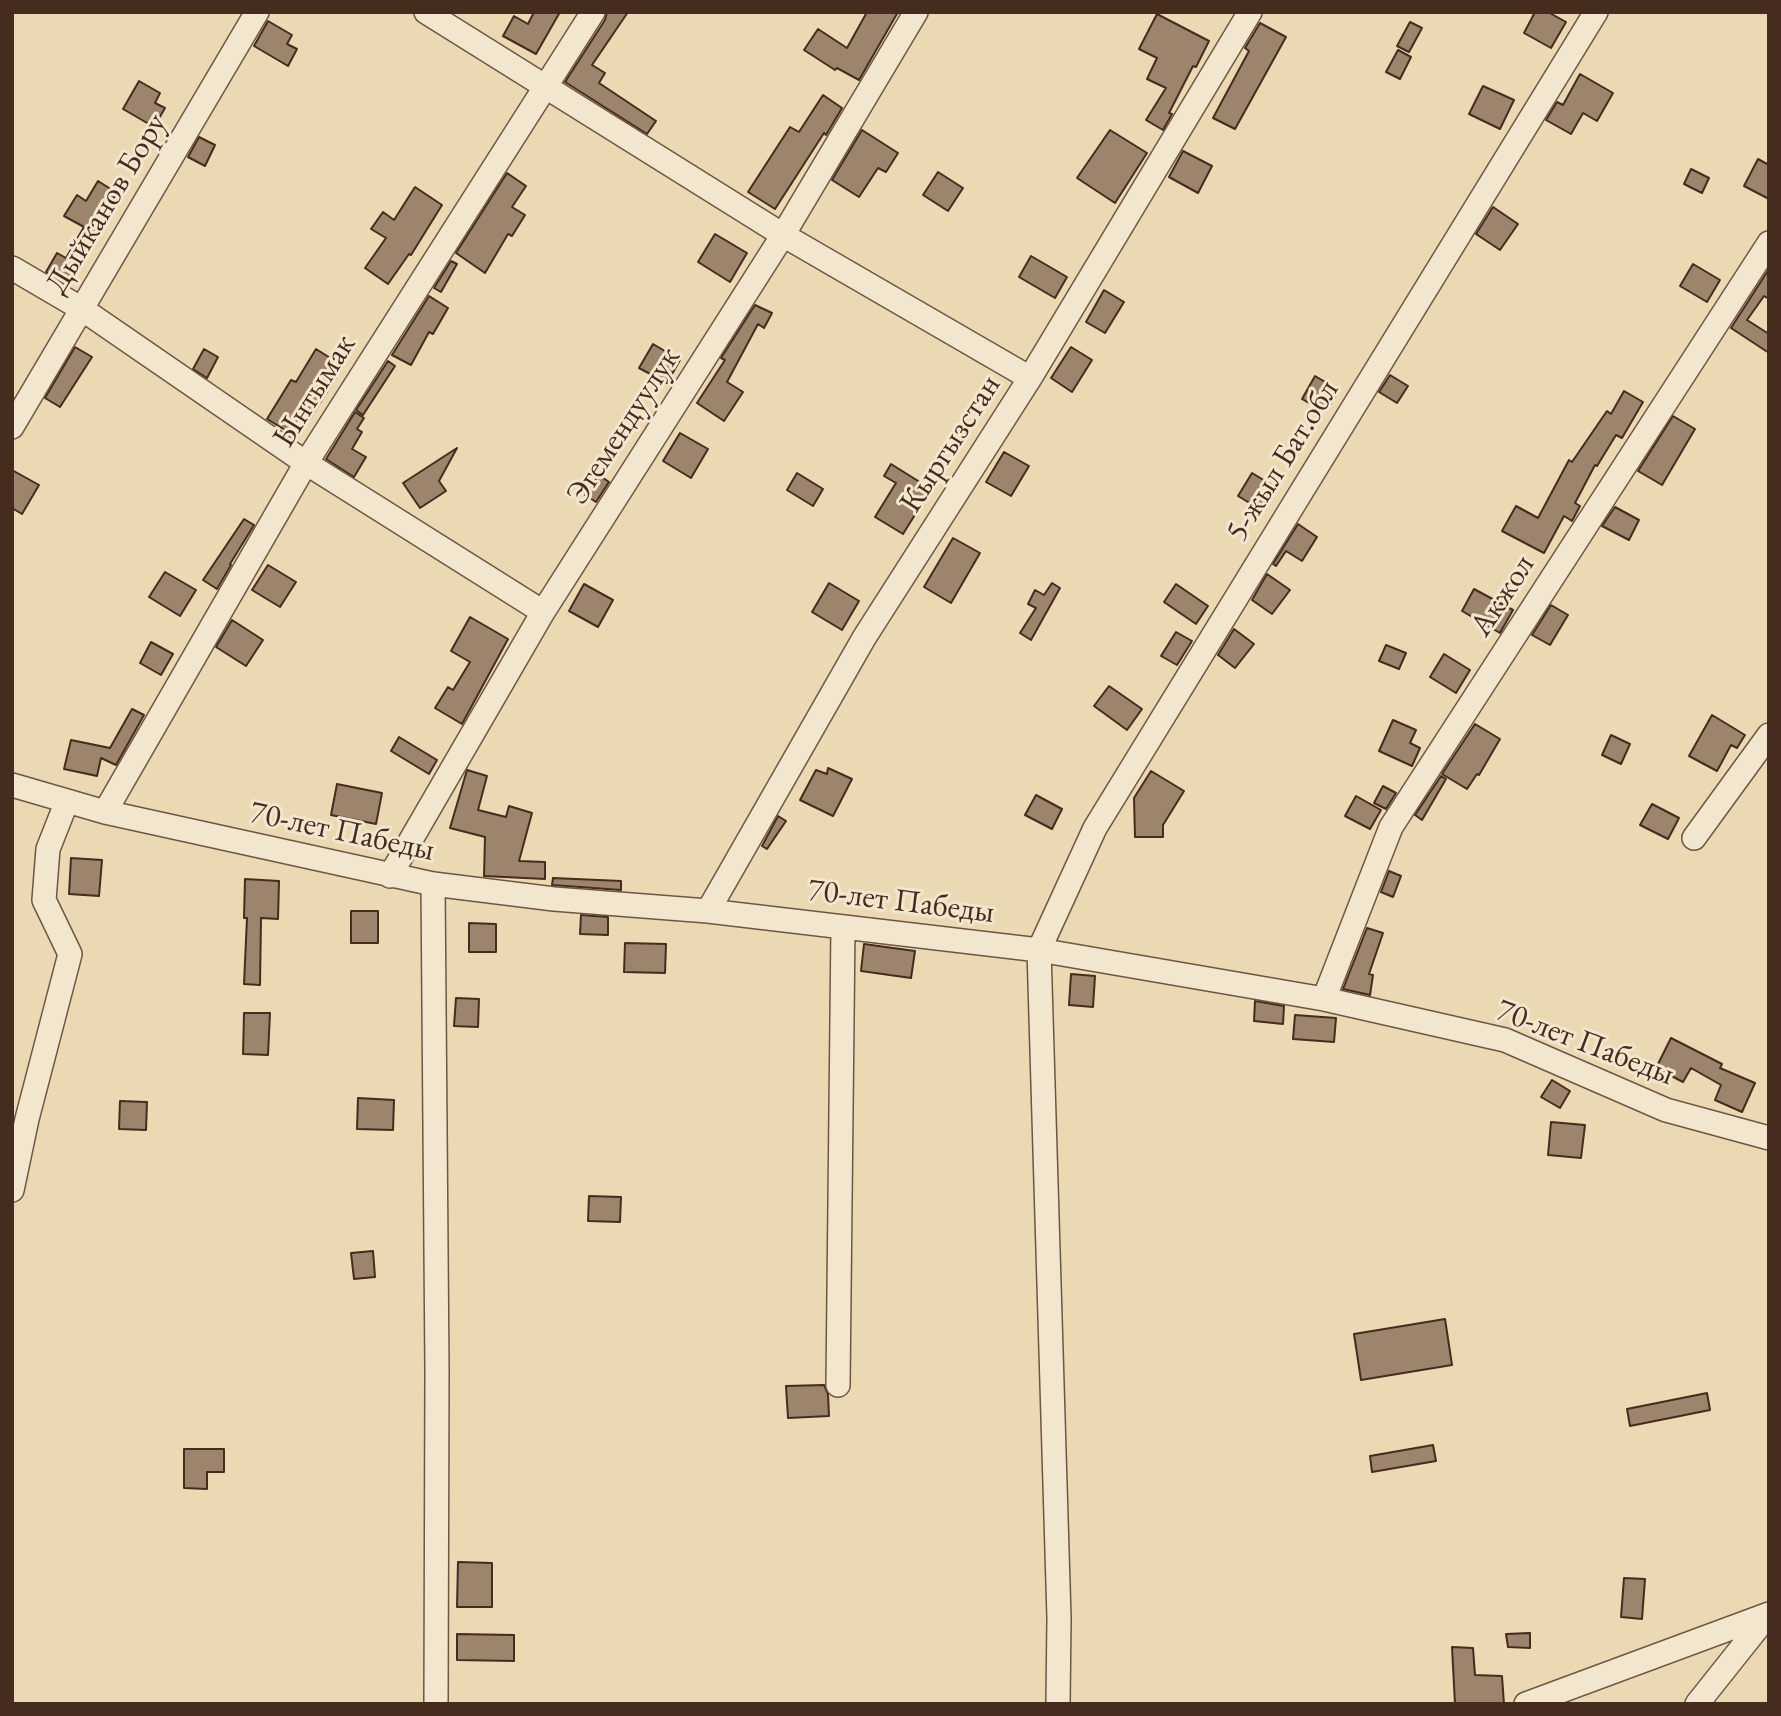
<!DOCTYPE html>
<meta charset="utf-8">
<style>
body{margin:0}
#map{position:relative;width:1781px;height:1716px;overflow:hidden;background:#ebd9b3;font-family:"EB Garamond",serif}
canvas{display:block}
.frame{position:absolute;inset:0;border:14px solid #462b1f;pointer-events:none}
</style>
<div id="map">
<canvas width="1781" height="1716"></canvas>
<div class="frame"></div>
</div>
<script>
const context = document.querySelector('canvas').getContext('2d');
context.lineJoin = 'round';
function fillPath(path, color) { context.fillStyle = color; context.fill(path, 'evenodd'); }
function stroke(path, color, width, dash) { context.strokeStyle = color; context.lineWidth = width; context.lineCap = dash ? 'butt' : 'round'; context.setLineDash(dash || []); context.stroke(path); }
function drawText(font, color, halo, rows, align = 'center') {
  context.font = font + ' "EB Garamond",serif'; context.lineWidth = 6; context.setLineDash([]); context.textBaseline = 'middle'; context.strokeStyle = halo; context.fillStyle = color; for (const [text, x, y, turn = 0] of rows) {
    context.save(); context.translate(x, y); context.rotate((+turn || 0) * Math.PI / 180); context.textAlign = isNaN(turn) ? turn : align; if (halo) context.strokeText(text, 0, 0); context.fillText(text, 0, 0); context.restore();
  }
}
const building = new Path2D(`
 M534,12H560L536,54L503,36L514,16L528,24Z
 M607,12H628L592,65L605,73L599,83L656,121L647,134L565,82L605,20Z
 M867,12H898L859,80L837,68L835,70L804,50L818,29L847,48Z
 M1535,12H1548L1566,22L1551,48L1524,33Z
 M1157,14L1209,41L1196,67L1193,66L1169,113L1172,114L1163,130L1146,120L1166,88L1147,79L1157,58L1139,49Z
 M268,21L292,35L287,44L297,49L288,66L254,46Z
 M1410,22L1422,28L1409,52L1397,46Z
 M1260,23L1286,37L1235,129L1213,118L1249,51L1245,48Z
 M1398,50L1411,57L1400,79L1386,72Z
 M1580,74L1613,93L1597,121L1583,113L1571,134L1546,120L1557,102L1563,105Z
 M139,81L160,93L155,103L165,108L154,127L123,109Z
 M1483,86L1514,100L1500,129L1469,114Z
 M823,95L842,108L826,135L824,133L775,209L748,192L790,127L799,132Z
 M862,130L898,153L886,172L878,168L859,197L832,180Z
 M1110,130L1147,153L1115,203L1077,178Z
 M199,137L215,145L205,166L188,157Z
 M1183,151L1212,166L1198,193L1169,177Z
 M1758,159L1769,165V199L1744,186Z
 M1691,169L1709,178L1702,193L1684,184Z
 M938,172L963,188L948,211L923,195Z
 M507,173L526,186L512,207L525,215L512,236L508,234L485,273L456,253Z
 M98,181L117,193L107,208L113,212L67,284L46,272L57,253L66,258L84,227L64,216L77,195L86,201Z
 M415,187L442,205L411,255L409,254L388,284L365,268L386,238L371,229L383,212L394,220Z
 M1493,207L1518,224L1500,250L1476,234Z
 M715,234L747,253L730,282L698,262Z
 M1031,256L1067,277L1055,298L1019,277Z
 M451,261L457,264L441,292L434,288Z
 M1693,264L1720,280L1707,302L1680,286Z
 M1769,269V299L1764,296L1747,320L1769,334V353L1731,328Z
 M1104,290L1124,302L1105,333L1086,322Z
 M429,296L448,308L433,334L429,332L411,365L392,355Z
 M755,305L772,313L764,328L758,324L727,382L743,392L724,421L697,403L725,360L721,358Z
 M653,344L680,360L667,383L639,368Z
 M75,347L92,357L60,407L45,398Z
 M1071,347L1092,360L1072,392L1051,378Z
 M204,349L218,357L207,378L193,369Z
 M316,349L343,366L310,419L301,413L290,433L267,419L291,380L296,382Z
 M388,361L395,366L363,415L356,410Z
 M1390,375L1408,386L1397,403L1379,392Z
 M1315,376L1339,390L1330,405L1327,404L1323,411L1302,399Z
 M1624,391L1643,402L1622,438L1616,435L1597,466L1595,465L1575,503L1580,506L1572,521L1564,516L1544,553L1502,531L1516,506L1538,518L1569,460L1572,462L1607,411L1611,414Z
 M355,412L364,418L357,429L362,432L352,449L366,457L354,477L326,459Z
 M1673,416L1695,429L1662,485L1638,471Z
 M680,433L708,449L691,478L663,461Z
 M457,448L439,481L446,491L420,508L403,483Z
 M1004,452L1029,466L1011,496L986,482Z
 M891,464L931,489L903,534L875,517L896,483L884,476Z
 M12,470L39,485L22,514L12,508Z
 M797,473L823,489L813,506L787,490Z
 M1252,473L1277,488L1263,511L1238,496Z
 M599,475L609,482L596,502L585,495Z
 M1615,507L1639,520L1629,540L1602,526Z
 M244,519L254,525L230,564L231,565L217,589L203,580Z
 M1298,524L1317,537L1302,561L1286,551L1276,566L1273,564Z
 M953,538L980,553L951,603L924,587Z
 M268,565L296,582L280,607L252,590Z
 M165,572L196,590L180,616L149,597Z
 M1267,574L1290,590L1272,614L1252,600Z
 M829,583L859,601L842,630L812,612Z
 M1052,583L1060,588L1031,640L1020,633L1036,608L1028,604L1035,590L1044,595Z
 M584,584L613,600L598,627L569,611Z
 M1176,584L1208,606L1196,624L1164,602Z
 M1474,589L1513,610L1500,633L1462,611Z
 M1551,605L1568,615L1550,645L1532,635Z
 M470,617L508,639L462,724L435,708L448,687L453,690L470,662L451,651Z
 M232,620L263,640L246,666L216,647Z
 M1234,629L1254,644L1235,668L1218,655Z
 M1176,632L1192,641L1177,665L1161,656Z
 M151,642L173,654L161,675L140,663Z
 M1386,645L1406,653L1399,669L1379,661Z
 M1444,654L1470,670L1456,693L1430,677Z
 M1109,686L1142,709L1127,730L1094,706Z
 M132,709L144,715L116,765L101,758L97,776L64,769L71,740L110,748Z
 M1712,715L1745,735L1737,748L1731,745L1717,771L1689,756Z
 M1393,720L1416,730L1410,743L1420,748L1412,766L1379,751Z
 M1475,724L1500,739L1479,775L1477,774L1467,789L1442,774Z
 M1611,735L1630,744L1621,764L1602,755Z
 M399,737L437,760L429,774L391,751Z
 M828,768L852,779L833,816L800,800L816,770L827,774Z
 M467,770L487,776L478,810L506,817L509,806L532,813L519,861L545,862V879L484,876L485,837L450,828Z
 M1151,771L1184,791L1163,825V837H1135L1134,798Z
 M1441,776L1446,779L1422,820L1415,815Z
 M337,784L382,793L376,824L331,815Z
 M1383,786L1396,793L1386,809L1374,803Z
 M1036,795L1062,809L1052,829L1025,815Z
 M1356,796L1381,810L1370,829L1345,816Z
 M1652,804L1679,818L1668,839L1640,825Z
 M778,816L786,821L767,849L762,846Z
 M71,858L102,860L99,896L69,894Z
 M1389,871L1401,876L1393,897L1381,892Z
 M553,878L621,881V890L552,885Z
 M245,879L279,881L278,919L261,918L260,985L244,984L247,918H244Z
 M351,911H378V943H351Z
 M581,915L608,917V935L580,934Z
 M469,923L496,924V952H469Z
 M1367,928L1383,933L1369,974L1373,975L1370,995L1343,989Z
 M625,943L666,944L665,973L624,972Z
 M864,944L915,951L911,978L861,971Z
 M1071,974L1095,976L1093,1007L1069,1005Z
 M456,998L479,999L478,1027L454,1026Z
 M1255,1001L1284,1006L1283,1024L1254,1021Z
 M244,1013H270L268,1055L243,1054Z
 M1295,1015L1336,1018L1334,1042L1293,1039Z
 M1671,1038L1722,1064L1720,1068L1755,1083L1742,1112L1715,1100L1721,1085L1691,1068L1683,1082L1656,1068Z
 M1552,1080L1570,1091L1560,1108L1541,1097Z
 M358,1098L394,1100L393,1130L357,1129Z
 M120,1101L147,1102L146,1130L119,1129Z
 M1551,1122L1585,1125L1581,1158L1548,1155Z
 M589,1196L621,1197L620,1222L588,1221Z
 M373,1251L375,1277L354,1279L351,1253Z
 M1445,1319L1452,1365L1361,1380L1354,1334Z
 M824,1385L828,1394L829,1416L788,1418L786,1386Z
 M1707,1393L1710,1410L1630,1426L1627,1409Z
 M1433,1445L1436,1461L1372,1472L1370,1456Z
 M184,1449H224V1472H207V1489L184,1488Z
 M458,1562L492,1563V1607H457Z
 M1624,1578L1645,1579L1642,1619L1621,1617Z
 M1530,1633V1648L1508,1647L1506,1634Z
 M457,1634L514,1635V1661L457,1660Z
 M1452,1647L1473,1648L1475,1675L1502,1676L1504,1704H1455Z`);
fillPath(building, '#9c856c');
stroke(building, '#462b1f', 2);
const minor = new Path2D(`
 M426,12L783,235L1030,378
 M12,268L82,309L306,463L543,612
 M12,427L257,12
 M12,785L105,812L433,884L554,899L708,911L1039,950L1324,999L1505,1040L1666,1110L1769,1138
 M105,812L306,463L593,12
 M1694,838L1769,735
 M390,876L543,612L783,235L916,12
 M433,884L437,1370L436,1704
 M708,911L864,638L1030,378L1250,12
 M1324,999L1391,827L1769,243
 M12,1190L27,1119L70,954L44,900L48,849L67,801
 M838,1385L843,927
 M1058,1704L1059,1618L1039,950L1095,828L1596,12
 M1526,1704L1769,1614
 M1697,1704L1767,1616`);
stroke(minor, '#6f5644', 26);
stroke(minor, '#f2e6ce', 23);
drawText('32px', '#462b1f', '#f2e6ce', [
 ["Дыйканов Бору",107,204,-59],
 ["Ынтымак",315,391,-58],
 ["Эгемендуулук",624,426,-57],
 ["Кыргызстан",951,444,-57],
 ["5-жыл Бат.обл",1283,461,-58],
 ["Акжол",1503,596,-57],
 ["70-лет Пабеды",342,832,12],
 ["70-лет Пабеды",901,902,7],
 ["70-лет Пабеды",1585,1043,21]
]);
</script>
